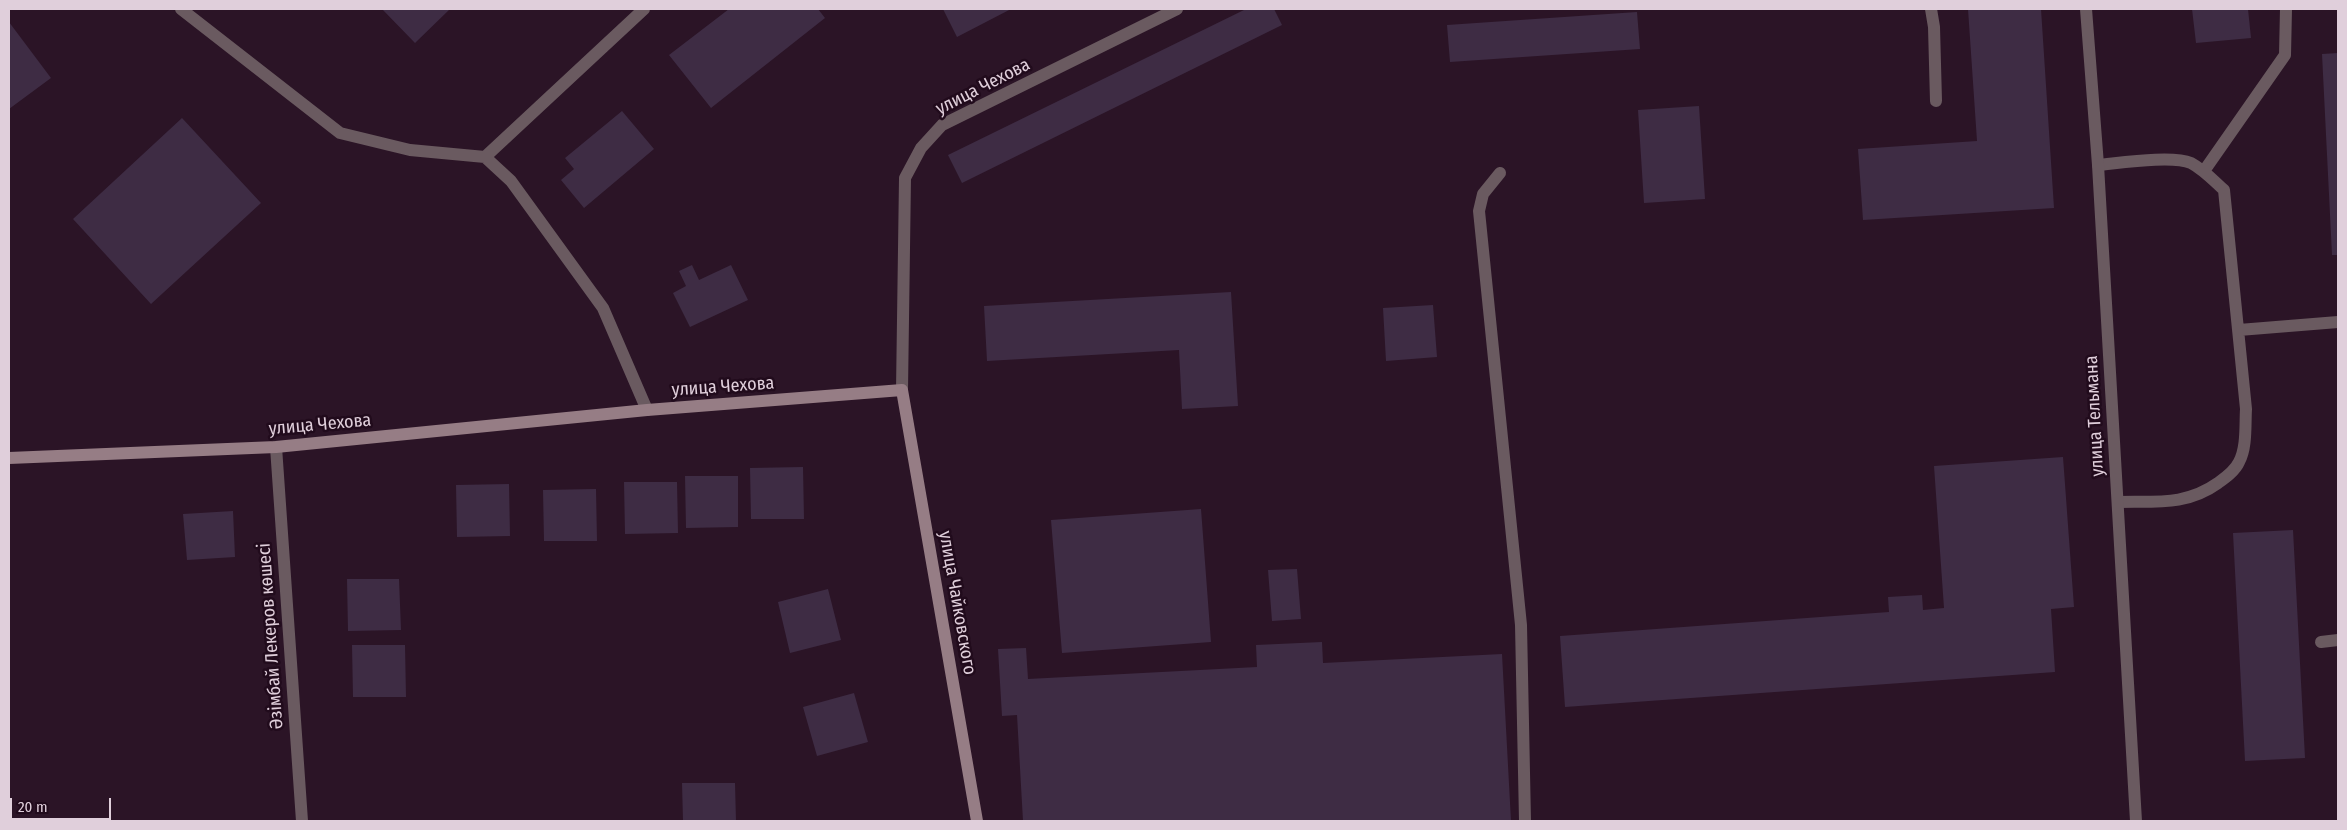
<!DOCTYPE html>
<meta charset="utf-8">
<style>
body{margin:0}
#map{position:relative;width:2347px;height:830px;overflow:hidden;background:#2b1426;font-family:"Fira Sans Condensed",sans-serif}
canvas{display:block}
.frame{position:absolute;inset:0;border:10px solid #e0cfdb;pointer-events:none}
.scale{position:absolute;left:10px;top:798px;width:101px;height:22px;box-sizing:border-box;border:2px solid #e0cfdb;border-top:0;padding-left:6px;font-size:15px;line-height:18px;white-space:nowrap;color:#e0cfdb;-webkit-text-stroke:4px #210b1c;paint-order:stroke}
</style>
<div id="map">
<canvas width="2347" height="830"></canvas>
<div class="frame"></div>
<div class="scale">20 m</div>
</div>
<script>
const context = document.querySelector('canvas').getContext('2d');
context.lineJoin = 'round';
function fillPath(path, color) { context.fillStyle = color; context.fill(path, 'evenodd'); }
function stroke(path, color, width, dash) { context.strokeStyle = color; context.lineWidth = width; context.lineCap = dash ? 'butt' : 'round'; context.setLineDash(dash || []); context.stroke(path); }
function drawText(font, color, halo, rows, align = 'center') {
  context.font = font + ' "Fira Sans Condensed",sans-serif'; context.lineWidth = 5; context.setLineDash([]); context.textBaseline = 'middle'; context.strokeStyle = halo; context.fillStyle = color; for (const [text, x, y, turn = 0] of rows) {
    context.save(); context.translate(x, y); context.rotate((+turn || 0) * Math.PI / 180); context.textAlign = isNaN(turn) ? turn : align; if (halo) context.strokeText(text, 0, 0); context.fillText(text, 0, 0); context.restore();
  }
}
fillPath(new Path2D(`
 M382,9H450L415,43Z
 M729,9H818L825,18L711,108L669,55Z
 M943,9H1011L957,37Z
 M1246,9H1274L1282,25L962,183L948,155Z
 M1968,9H2041L2054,208L1863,220L1858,149L1977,141Z
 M2192,9H2248L2251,38L2196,43Z
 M1637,12L1640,49L1450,62L1447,25Z
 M9,22L51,78L9,109Z
 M2338,53V255H2332L2322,54Z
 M1699,106L1705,199L1644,203L1638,110Z
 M622,111L654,149L584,208L561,180L574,169L565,158Z
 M182,118L261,203L151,304L73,219Z
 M692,265L699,280L731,265L748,300L690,327L673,293L686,286L679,271Z
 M1231,292L1238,406L1182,409L1179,350L987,361L984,306Z
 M1433,305L1437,357L1386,361L1383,308Z
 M2063,457L2074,607L2051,609L2055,672L1565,707L1560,636L1889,612L1888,597L1922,595L1923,610L1944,608L1934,466Z
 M803,467L804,519H751L750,468Z
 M685,476H738V527L686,528Z
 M624,482H677L678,533L625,534Z
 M509,484L510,536L457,537L456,485Z
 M596,489L597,541H544L543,490Z
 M1201,509L1211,642L1062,653L1051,520Z
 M233,511L235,557L187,560L183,514Z
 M2293,530L2305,758L2245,761L2233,533Z
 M1297,569L1301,619L1272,621L1268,570Z
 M347,579H399L401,630L348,631Z
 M828,589L841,640L790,653L778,602Z
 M1322,642L1323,663L1502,654L1511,821H1023L1017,715L1002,716L998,649L1026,648L1028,679L1257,667L1256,645Z
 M352,645H405L406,697H353Z
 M854,693L868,742L817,756L803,707Z
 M682,783H735L736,821H683Z`), '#3e2c44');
stroke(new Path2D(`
 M181,9L340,133L410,150L485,157
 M644,9L485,157L511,181L603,308L647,410
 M1931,9L1934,27L1936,101
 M2098,165C2120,163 2172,155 2191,163C2204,170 2213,180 2224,190L2246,409C2245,425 2247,447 2239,462C2235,471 2225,478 2218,483C2186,506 2155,501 2118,502
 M2204,171L2285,55L2286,9
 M1500,173L1483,194L1479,211L1521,625L1525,821
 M2239,330L2338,322
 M2321,642L2338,640`), '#6a5a60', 12);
stroke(new Path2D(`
 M2086,9L2098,165L2136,821
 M902,390L905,178L921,148L942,125L1177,9
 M276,447L302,821`), '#6a5a60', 12);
stroke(new Path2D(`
 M9,458L276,447L647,410L902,390L977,821`), '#967d85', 12);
drawText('18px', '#e0cfdb', '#210b1c', [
 ["улица Чехова",983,87,-27],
 ["улица Чехова",723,387,-4],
 ["улица Тельмана",2095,416,-93],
 ["улица Чехова",320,425,-5],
 ["улица Чайковского",957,603,80],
 ["Әзімбай Лекеров көшесі",271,636,-94]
]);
</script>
